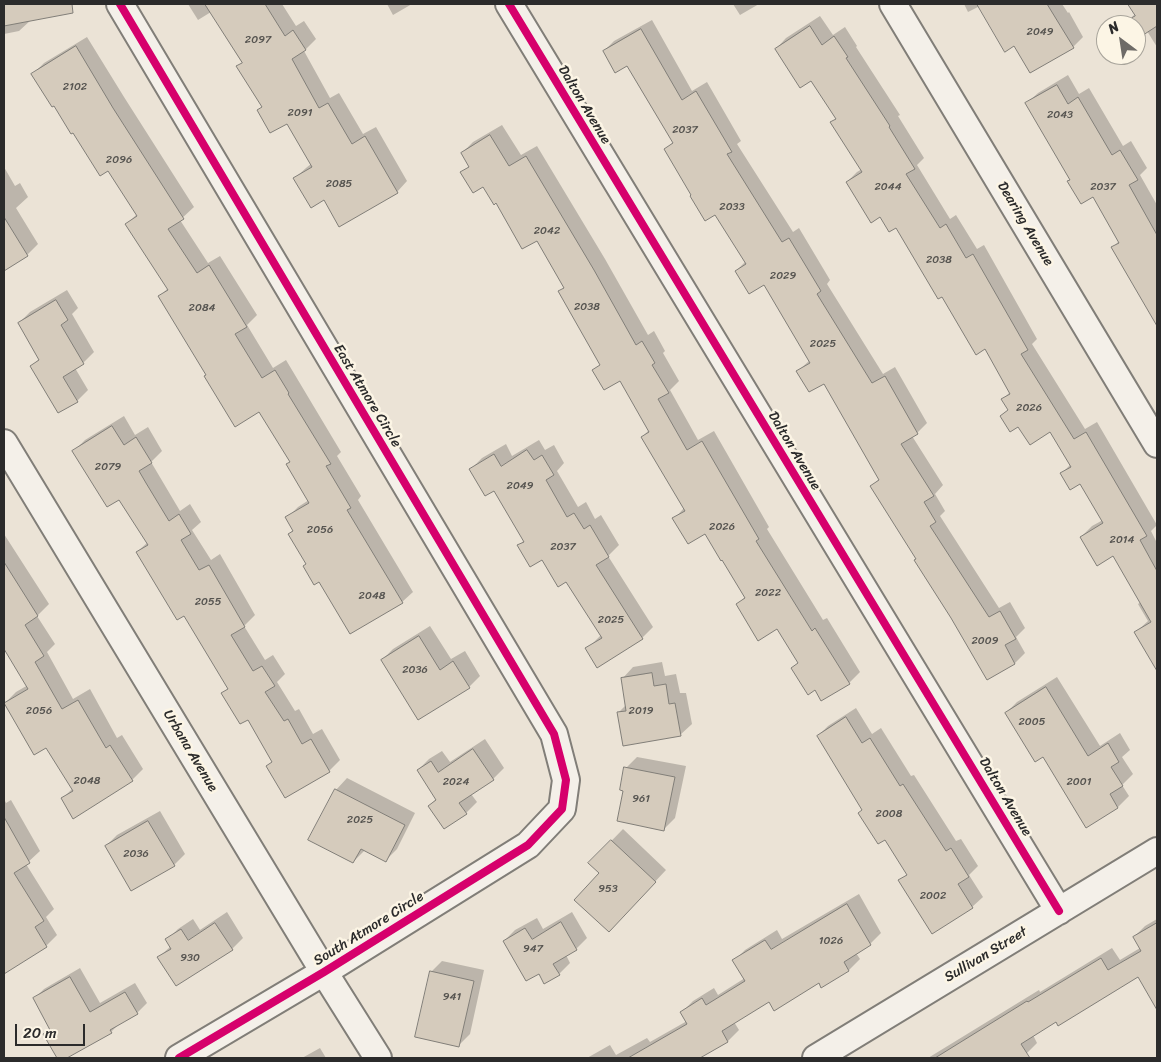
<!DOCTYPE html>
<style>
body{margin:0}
#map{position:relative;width:1161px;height:1062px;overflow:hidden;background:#ebe3d6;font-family:Sriracha,sans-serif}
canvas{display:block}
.frame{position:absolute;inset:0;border:5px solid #2b2b2b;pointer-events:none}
.north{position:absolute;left:1096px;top:15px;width:50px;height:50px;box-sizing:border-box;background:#fcf5e5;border:1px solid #a8a49b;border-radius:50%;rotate:329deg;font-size:14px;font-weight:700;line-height:20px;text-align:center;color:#2b2b2b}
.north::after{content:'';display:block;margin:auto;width:18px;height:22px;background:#6e6b67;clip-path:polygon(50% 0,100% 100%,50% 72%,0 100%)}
.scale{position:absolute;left:15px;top:1024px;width:70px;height:22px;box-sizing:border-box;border:2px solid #2b2b2b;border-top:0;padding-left:6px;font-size:15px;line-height:18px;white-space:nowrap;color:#2b2b2b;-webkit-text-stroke:4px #fcf5e5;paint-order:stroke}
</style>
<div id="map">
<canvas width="1161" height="1062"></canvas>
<div class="frame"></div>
<div class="north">N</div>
<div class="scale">20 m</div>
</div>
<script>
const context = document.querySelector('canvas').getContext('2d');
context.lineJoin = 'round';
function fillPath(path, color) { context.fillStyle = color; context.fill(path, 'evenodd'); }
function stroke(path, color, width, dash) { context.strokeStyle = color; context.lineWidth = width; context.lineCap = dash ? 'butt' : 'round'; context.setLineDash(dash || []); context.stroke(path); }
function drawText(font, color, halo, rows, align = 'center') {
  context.font = font + ' Sriracha,sans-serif'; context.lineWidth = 5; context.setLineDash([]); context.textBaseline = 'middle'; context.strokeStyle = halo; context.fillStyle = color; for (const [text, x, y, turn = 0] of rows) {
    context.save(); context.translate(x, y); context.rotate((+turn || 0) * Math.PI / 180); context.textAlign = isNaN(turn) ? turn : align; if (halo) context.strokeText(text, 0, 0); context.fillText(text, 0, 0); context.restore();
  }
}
fillPath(new Path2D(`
 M4,4H51V7L31,20L19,31L4,34Z
 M188,4H282L296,26L304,21L316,39L304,51L330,98L339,93L363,134L376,127L407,181L397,192L325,198L295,178L306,168L311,164L288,122L259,110L263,106L238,66L243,62L211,12L198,20Z
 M387,4H412L393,15Z
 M733,4H759L740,15Z
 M964,4H1013L1018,12L1031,4H1062L1068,13L1069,12L1083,37L1073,47L1015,45L980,6L968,12Z
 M1129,4H1157V47L1147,31L1137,37L1136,25H1130L1128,21L1135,14Z
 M820,16L833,35L845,27L857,46L856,47L900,115L898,116L924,158L917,165L950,219L956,215L977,249L984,245L1037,339L1032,344L1085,429L1097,422L1157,525L1151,531L1157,543V645L1147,651L1136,632L1148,621L1138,604L1141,602L1114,554L1081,537L1092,526L1103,520L1080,482L1062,473L1070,465L1050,430L1019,425L1001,416L1009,409L1003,399L1010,392L986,348L943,295L896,226L881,216L847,182L857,172L862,169L832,122L837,118L812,79L776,49L786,38Z
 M652,20L692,91L707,82L741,141L737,144L793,232L799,228L830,280L827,284L883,374L895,367L927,423L917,433L912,436L943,485L935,494L945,511L940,516L999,608L1010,602L1025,628L1016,637L1025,653L1015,663L988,678L917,559L872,486L880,478L824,382L798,371L810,360L764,283L736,271L746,261L716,214L693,195L666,149L673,142L628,64L604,51L614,41Z
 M87,37L124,97L194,207L180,220L208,263L220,256L257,315L247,325L273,368L286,360L341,452L337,456L361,496L358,500L413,592L402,602L319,580L307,564L289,534L294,529L287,518L298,507L309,500L287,465L291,461L260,410L208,374L159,297L168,288L127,224L137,214L109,169L73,131L33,74L44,63Z
 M1068,75L1079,94L1089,88L1123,146L1131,141L1147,168L1140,175L1157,205V316L1113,247L1119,241L1093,196L1071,179L1027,103L1038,93Z
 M502,125L521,155L537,146L605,259L648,335L654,331L665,351L663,353L679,381L670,390L698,440L714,431L769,527L767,529L823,620L827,618L860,672L849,683L815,689L792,668L799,662L777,627L737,605L746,596L705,532L674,519L684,508L642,437L649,430L620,379L594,370L601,364L560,292L564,287L537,239L496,202L483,185L462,173L470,165L462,153L473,142Z
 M4,167L15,186L20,183L28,197L16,208L38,244L27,255L4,270Z
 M67,290L78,308L72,314L94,352L83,363L75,368L88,390L77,401L32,366L40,358L19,323L30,312Z
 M124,416L135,435L148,427L162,451L151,462L180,511L190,504L201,522L192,530L211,560L220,554L255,615L244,626L265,660L273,655L285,674L277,682L295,711L299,709L313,734L322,729L340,760L329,771L268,766L273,761L249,718L223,694L229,688L184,614L137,552L148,542L120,498L74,451L85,440Z
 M539,440L545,450L554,445L564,463L557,471L578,507L586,502L595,519L601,515L619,545L608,556L653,627L642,638L587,649L601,635L567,580L543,558L519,546L524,540L494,489L471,469L482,458L506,444L512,456Z
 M4,534L49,604L37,616L55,644L47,652L73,699L90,689L117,738L122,735L143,769L132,780L62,799L73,788L46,747L5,703L16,692L28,685L6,651L4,652Z
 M430,626L451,659L465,651L480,676L469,687L382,660L393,649Z
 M662,662L665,676L676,674L680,693H686L692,724L680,735L618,713L626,705L622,679L633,667Z
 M1057,677L1100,746L1120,733L1130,750L1122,757L1133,774L1122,785L1129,796L1118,807L1087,826L1044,755L1006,713L1017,702Z
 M856,708L872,734L881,728L911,776L914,775L956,841L961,839L978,866L969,875L983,897L972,907L932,932L900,881L908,873L885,838L863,809L818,736L828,726Z
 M485,739L504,768L493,779L471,794L477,802L466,813L429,806L437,798L418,770L429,759L442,751L450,762Z
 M637,757L686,766L675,818L664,829L625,790L626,768Z
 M347,778L415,813L397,849L386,860L365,850L353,862L310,840L336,790Z
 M4,799L6,803L11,800L40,851L26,864L54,909L46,917L57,935L46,946L4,972Z
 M160,811L185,854L174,865L106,846L117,835Z
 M623,829L666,870L620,919L601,873L590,863Z
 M859,894L881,933L870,944L856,953L860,959L849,970L822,986L819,982L769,1000L734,1022L739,1030L728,1041L702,1055L700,1058H587L610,1045L616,1055L647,1038L650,1042L687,1021L682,1012L693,1001L714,988L718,995L745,978L734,961L745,950L777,930L782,939Z
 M227,912L243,938L232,949L159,957L171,946L167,940L178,929L193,919L200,930Z
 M572,912L587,938L576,949L566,955L570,963L559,974L539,972L504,941L515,930L537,918L543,929Z
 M1157,919V982L1146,989L1139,976L1056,1021L1033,1035L1037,1043L1026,1054L1019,1058H997L996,1057L994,1058H928L1039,990L1040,992L1112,948L1120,960L1140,948L1134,937L1145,926Z
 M442,961L484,970L470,1034L459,1045L431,972Z
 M80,968L100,1003L135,983L147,1003L137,1013L119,1024L111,1032L64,1058H58L45,1034L51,1028L34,999L44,989Z
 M320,1048L326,1058H302Z`), '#0003');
const building = new Path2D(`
 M4,4H72L73,13L4,26Z
 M205,4H265L285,36L293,30L306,50L292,59L319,108L328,103L352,144L365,136L398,193L339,227L324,200L311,208L293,178L312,167L287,124L270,133L257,110L262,107L236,66L242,63Z
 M977,4H1047L1074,48L1030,73L1014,46L1005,52Z
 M1128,4H1157V26L1137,39L1136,25H1129L1126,21L1135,16Z
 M810,26L822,45L834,36L848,57L846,58L890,126L889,127L915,169L906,174L940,228L946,224L966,258L973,254L1028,350L1021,354L1074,439L1086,432L1147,536L1140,540L1157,571V671L1134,632L1151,622L1113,556L1097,566L1080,537L1103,523L1080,484L1070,490L1060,473L1071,467L1050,432L1030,445L1018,427L1010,432L1000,416L1008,410L1001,399L1010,394L985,349L976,355L942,297L938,299L896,228L889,232L880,217L871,223L846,182L862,172L830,122L836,119L811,81L800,88L775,49Z
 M641,29L682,100L696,91L732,152L727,154L782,242L789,238L821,291L817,294L872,383L885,376L918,434L901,444L934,496L924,502L936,522L930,526L989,617L1000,611L1016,639L1005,645L1015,664L987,680L951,618L914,560L916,559L870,486L879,480L824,384L809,392L796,371L810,363L764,285L749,294L735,271L746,264L715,215L705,221L690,196L691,195L664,149L673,143L627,66L615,73L603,51Z
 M76,46L113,108L184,219L168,229L197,273L209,265L247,327L235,334L262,378L275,370L289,393L288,394L331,464L326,466L351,508L347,510L403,603L350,634L319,582L314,585L303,566L306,564L288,534L293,531L285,517L309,503L286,464L290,462L259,412L235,427L204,376L206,375L158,296L168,290L125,224L137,216L108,171L100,176L73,133L71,134L54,106L52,107L31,74Z
 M1057,85L1068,104L1078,97L1112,155L1120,150L1138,180L1129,185L1157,235V326L1111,247L1119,243L1093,197L1081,204L1067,181L1070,180L1025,103Z
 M490,135L509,166L526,156L594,270L636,345L642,341L655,363L652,365L669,393L658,399L687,450L702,441L759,539L756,541L812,631L815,628L850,684L821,701L815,690L808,695L791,668L798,663L777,629L758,641L736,604L745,598L722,560L721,561L705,534L688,544L672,518L685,511L641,437L649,432L620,381L604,390L592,370L600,365L558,291L564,288L537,241L522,249L496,203L494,205L483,187L473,193L460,172L469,167L461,153Z
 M4,217L28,256L4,271Z
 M56,300L68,320L61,325L84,364L63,377L78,402L58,413L30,366L39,360L18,323Z
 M112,426L124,445L136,437L152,463L139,471L146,483L169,521L179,514L191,534L181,540L199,570L209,565L245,627L231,635L253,671L262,666L275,686L265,692L284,721L288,719L302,744L311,739L330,772L285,798L266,766L272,762L248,720L240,724L221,693L228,689L184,616L177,620L136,552L148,545L119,500L107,507L72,451Z
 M527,450L534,460L542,455L554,475L546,480L567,517L574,513L584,529L590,525L609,557L596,565L643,639L597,668L585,648L602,638L566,582L558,587L542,560L530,567L517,545L524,542L494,491L485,496L469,469L494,454L501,466Z
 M4,562L38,616L25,625L44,656L35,662L62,709L78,700L106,748L110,745L133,781L73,819L61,798L73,791L46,748L34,755L4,703L28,689L4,649Z
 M419,636L440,670L453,661L470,688L418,720L381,660Z
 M652,673L654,686L666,684L669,704L675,703L681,736L623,746L617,712L626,711L621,678Z
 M1046,687L1088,756L1108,743L1119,762L1111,767L1123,786L1110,794L1118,808L1086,828L1043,757L1035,762L1005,713Z
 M846,717L862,743L870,738L900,786L903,784L946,851L951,848L969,877L958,884L973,908L932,934L898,880L907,875L885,840L878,844L858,813L862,810L817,736Z
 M473,749L494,780L459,803L467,814L444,829L428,806L436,800L417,770L431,761L438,772Z
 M624,767L675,777L664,831L617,821L623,791L620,790Z
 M335,789L405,825L386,862L361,849L353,863L308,840Z
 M4,817L30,863L14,873L44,921L35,927L47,947L4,974Z
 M148,821L175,866L131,891L105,846Z
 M611,840L656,882L609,932L574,900L599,873L588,863Z
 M847,904L871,945L844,962L849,971L821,988L819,983L774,1011L769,1002L722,1031L728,1042L700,1058H628L687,1024L680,1012L702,998L706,1005L745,981L732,960L765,940L771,949Z
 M561,922L577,950L553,964L560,975L544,984L539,974L526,981L503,941L525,928L532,939Z
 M215,923L233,950L176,986L157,957L171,949L165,939L181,929L188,940Z
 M1157,923V1010L1138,977L1058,1026L1056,1022L1021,1044L1030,1058H935L1027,1001L1028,1002L1101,958L1108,970L1141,951L1133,937Z
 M430,971L474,981L459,1047L415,1037Z
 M70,977L90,1012L125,992L138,1014L110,1030L112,1033L67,1058H57L43,1034L50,1030L33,998Z`);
fillPath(building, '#d5cbbc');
stroke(building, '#817e78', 1);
const minor = new Path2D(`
 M120,4L554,734L566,780L562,809L528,845L324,972L179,1058
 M509,4L1059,911
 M893,4L1157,444
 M4,443L324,972L378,1058
 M816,1058L1157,851`);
stroke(minor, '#817e78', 30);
stroke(minor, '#f4f0e9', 26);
stroke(new Path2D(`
 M120,4L554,734L566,780L562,809L528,845L324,972L179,1058
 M509,4L1059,911`), '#d6006c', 8);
drawText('11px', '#565450', null, [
 ["2049",1040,32],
 ["2097",258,40],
 ["2102",75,87],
 ["2091",300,113],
 ["2043",1060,115],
 ["2037",685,130],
 ["2096",119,160],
 ["2085",339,184],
 ["2044",888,187],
 ["2037",1103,187],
 ["2033",732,207],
 ["2042",547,231],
 ["2038",939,260],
 ["2029",783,276],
 ["2038",587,307],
 ["2084",202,308],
 ["2025",823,344],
 ["2026",1029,408],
 ["2079",108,467],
 ["2049",520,486],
 ["2026",722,527],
 ["2056",320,530],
 ["2014",1122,540],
 ["2037",563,547],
 ["2022",768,593],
 ["2048",372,596],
 ["2055",208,602],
 ["2025",611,620],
 ["2009",985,641],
 ["2036",415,670],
 ["2056",39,711],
 ["2019",641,711],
 ["2005",1032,722],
 ["2048",87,781],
 ["2024",456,782],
 ["2001",1079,782],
 ["961",641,799],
 ["2008",889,814],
 ["2025",360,820],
 ["2036",136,854],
 ["953",608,889],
 ["2002",933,896],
 ["1026",831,941],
 ["947",533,949],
 ["930",190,958],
 ["941",452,997]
]);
drawText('14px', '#2b2b2b', '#fcf5e5', [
 ["Dalton Avenue",584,105,59],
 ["Dearing Avenue",1025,224,59],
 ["East Atmore Circle",367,396,59],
 ["Dalton Avenue",794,451,59],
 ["Urbana Avenue",190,751,59],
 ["Dalton Avenue",1005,797,59],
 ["South Atmore Circle",369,929,-32],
 ["Sullivan Street",986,955,-31]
]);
</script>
